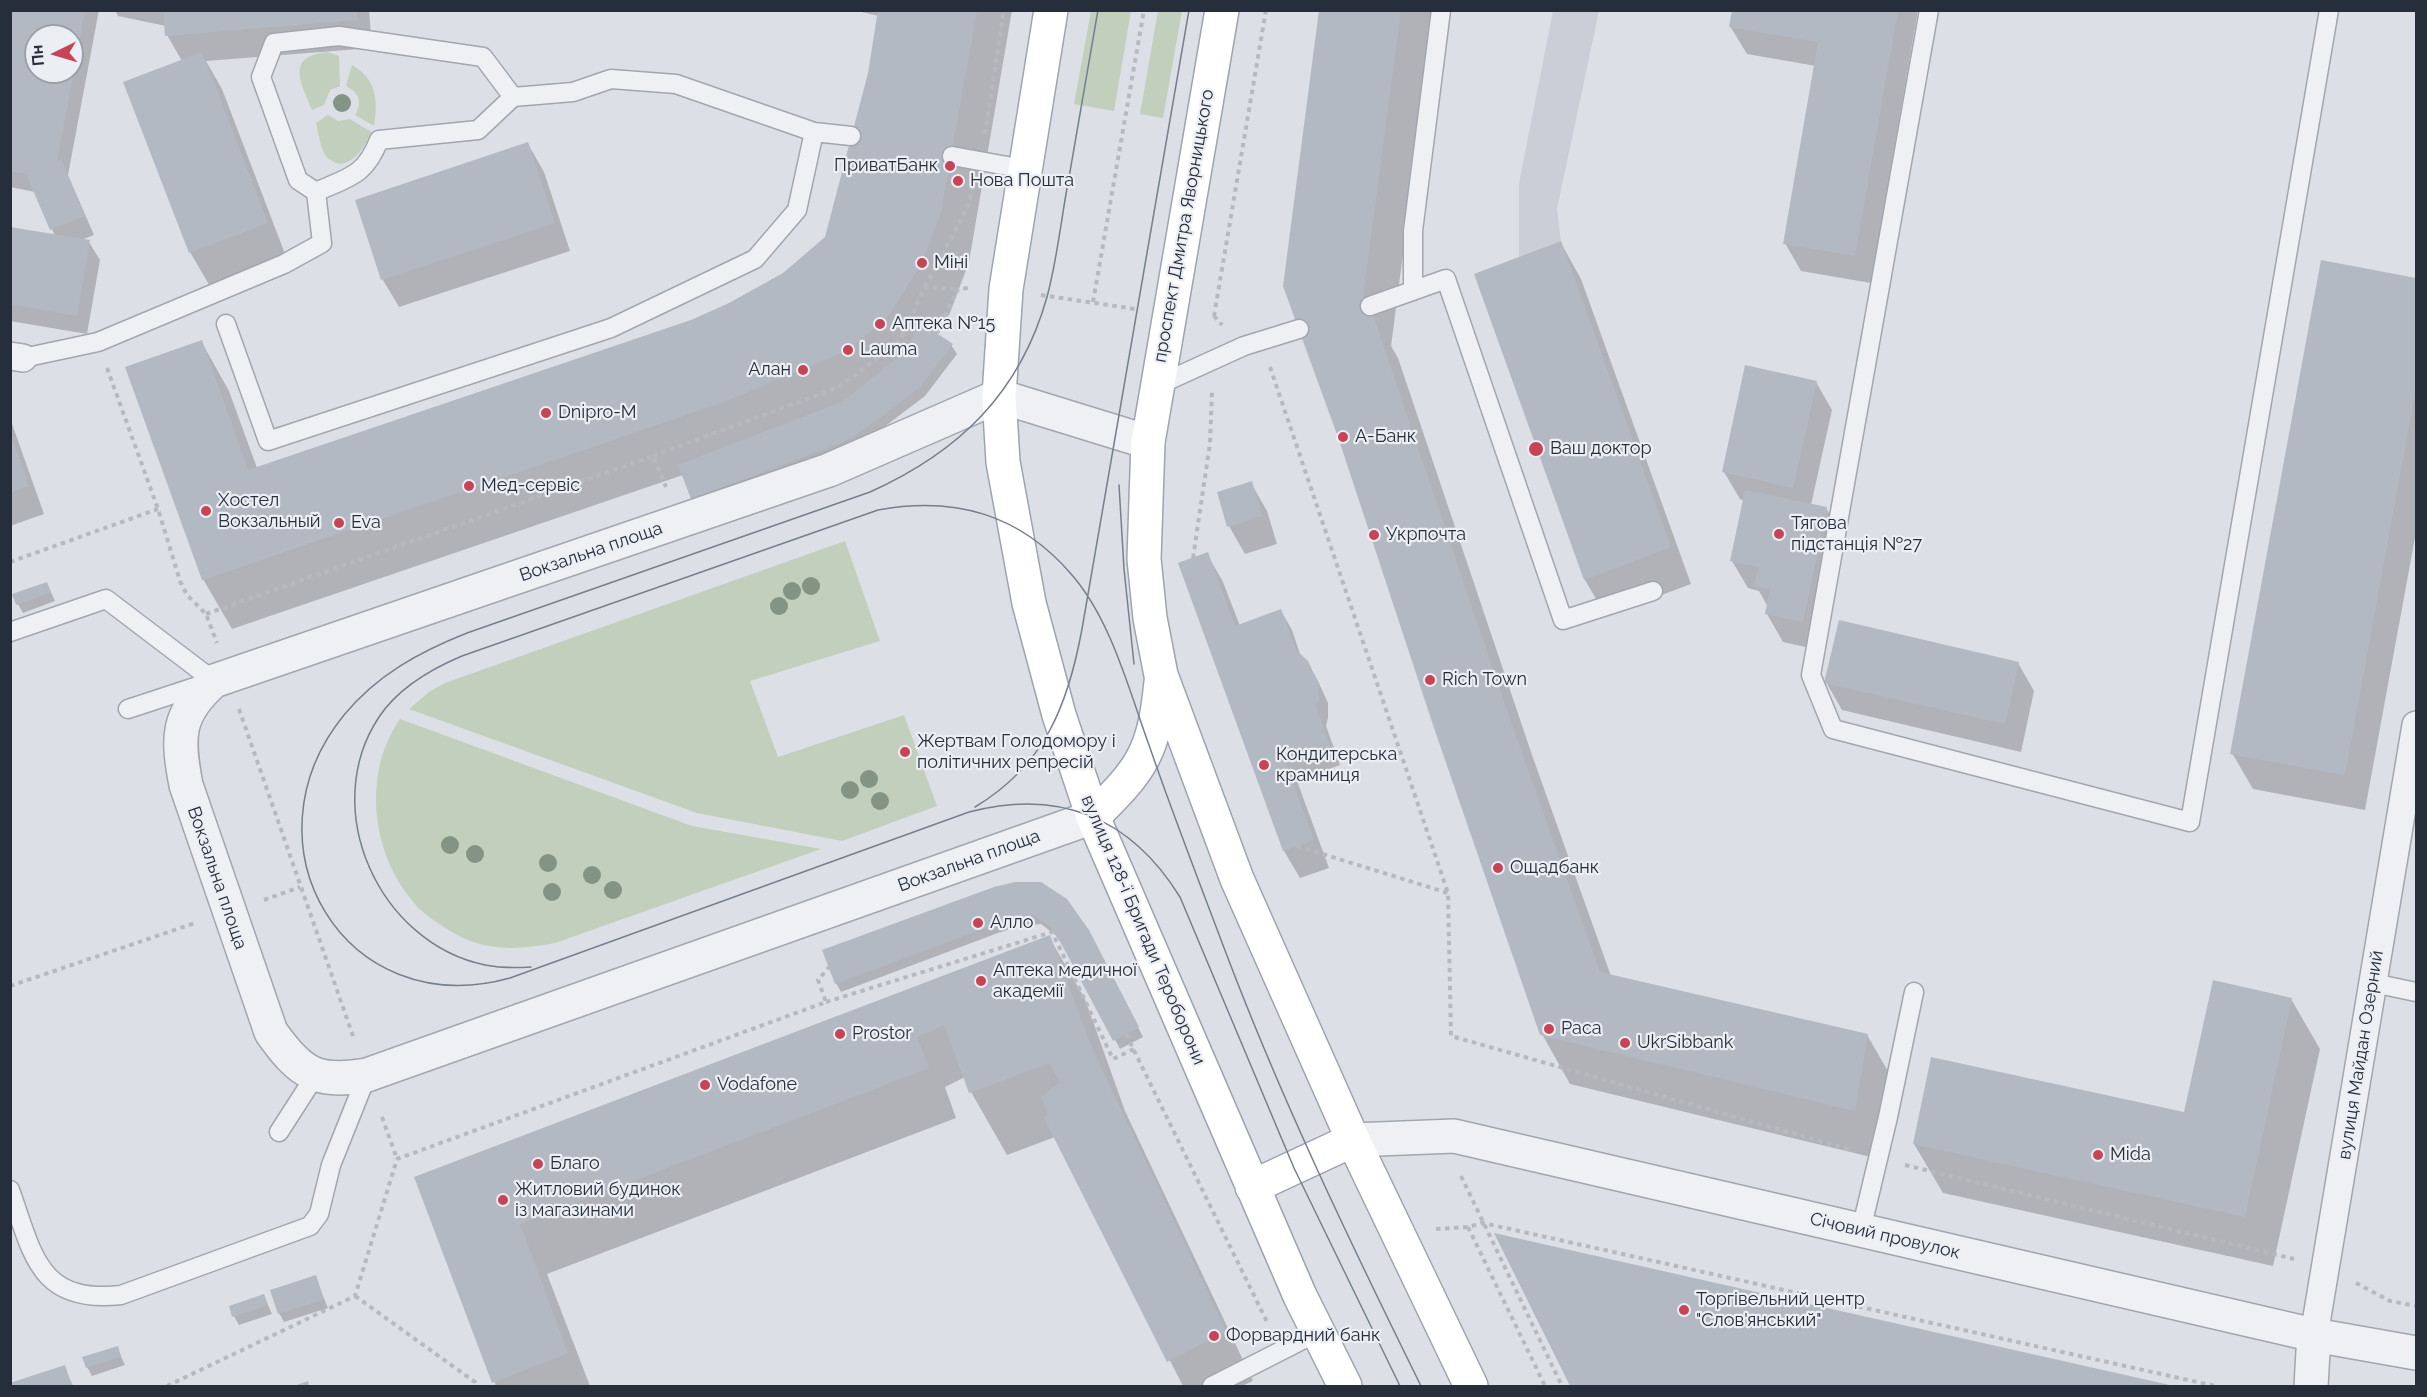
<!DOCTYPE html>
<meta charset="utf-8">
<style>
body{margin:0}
#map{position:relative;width:2427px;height:1397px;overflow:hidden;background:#dcdfe5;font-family:Raleway,sans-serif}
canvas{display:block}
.frame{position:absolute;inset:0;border:12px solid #262e3b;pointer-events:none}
.north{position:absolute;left:24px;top:24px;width:60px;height:60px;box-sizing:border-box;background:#ebeef3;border:2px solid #9ca1a9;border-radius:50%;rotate:265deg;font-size:16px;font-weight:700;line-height:24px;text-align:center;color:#262e3b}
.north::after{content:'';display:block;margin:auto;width:21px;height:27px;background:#c74457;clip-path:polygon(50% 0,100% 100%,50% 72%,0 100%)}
</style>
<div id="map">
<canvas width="2427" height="1397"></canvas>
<div class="frame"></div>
<div class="north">Пн</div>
</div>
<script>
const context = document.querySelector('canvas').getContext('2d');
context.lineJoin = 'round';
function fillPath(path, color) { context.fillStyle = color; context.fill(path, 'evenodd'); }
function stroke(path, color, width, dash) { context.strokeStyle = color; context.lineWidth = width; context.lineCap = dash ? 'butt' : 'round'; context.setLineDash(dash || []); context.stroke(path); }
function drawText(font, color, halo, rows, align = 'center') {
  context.font = font + ' Raleway,sans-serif'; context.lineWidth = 4.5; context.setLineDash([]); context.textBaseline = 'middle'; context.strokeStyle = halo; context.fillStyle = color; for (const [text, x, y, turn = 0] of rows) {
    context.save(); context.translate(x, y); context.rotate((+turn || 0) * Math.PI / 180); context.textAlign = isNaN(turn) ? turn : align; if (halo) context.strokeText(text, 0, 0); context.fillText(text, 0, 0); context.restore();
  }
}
fillPath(new Path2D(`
 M1553,11H1599L1557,209L1561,241L1519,258V183Z`), '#cacfd7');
fillPath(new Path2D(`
 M1091,11H1131L1114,111L1074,104Z
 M1158,11H1182L1163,118L1140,114Z
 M328,52L339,56L340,86L330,90L324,105L312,110C301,82 285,56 328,52Z
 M352,65C377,79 378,101 374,126L355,115C363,104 359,92 346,86Z
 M328,115L338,121L350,119L371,132C366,146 348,175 329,159C320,152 319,133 316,123Z
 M845,541L880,641L750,681L778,757L904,715L937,806L842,841L697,813L409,709L429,692L445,683Z
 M400,719L692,826L821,849L555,943C522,949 492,952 461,937C449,930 433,921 423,912C372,864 360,776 400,719Z`), '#c2cfbd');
fillPath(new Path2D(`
 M10,10H99L68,175L94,235L81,240L89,242L100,260L87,334L10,321V228L55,236L35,192L10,187ZM36,36H72V72H36Z
 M115,10H369L372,48L206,61L222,89L287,259L211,288L190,252L182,61L167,35L166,26L118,16Z
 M853,10H1012L969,262L950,313L936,335L951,345L957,354L925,396L867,440L697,507L683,475L232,629L203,579L201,341L229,391L257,468L692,322L730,305L784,274L826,238L869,74L879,16Z
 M1321,10H1435L1391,346L1398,358L1532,755L1611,976L1867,1035L1896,1085L1883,1160L1570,1084L1542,1034L1340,440Z
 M1733,10H1918L1871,283L1801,271L1785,243L1816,66L1747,54L1730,26Z
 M528,144L544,172L570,251L399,307L383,280L357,201Z
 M1561,243L1581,279L1691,584L1606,616L1585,580L1476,275Z
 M2322,262L2416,279V532L2365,810L2253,789L2232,753Z
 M1816,382L1832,410L1811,505L1826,508L1842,536L1819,650L1783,642L1767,614L1768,607L1759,591L1748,588L1732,561L1744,501L1740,499L1724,472Z
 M10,418L44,514L10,526Z
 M1251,483L1267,511L1277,544L1245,554L1229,526Z
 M1207,554L1223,582L1240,626L1281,611L1292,630L1301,657L1307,661L1318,681L1328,703V718L1326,726L1340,765L1297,781L1329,868L1300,878L1284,851L1180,564Z
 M47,584L55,601L23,613L18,604Z
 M2018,663L2034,691L2021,752L1842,710L1826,682Z
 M995,889L1093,941L1143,1037L1120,1049L1067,951L1058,937L1041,924L1020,926L998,933L841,992L836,983Z
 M1049,937L1085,999L1125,1111L1253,1381L1242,1386H1183L1055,1137L1007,1155L971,1092L965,1077L945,1087L956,1118L547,1274L590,1386H496L416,1178Z
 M2291,999L2320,1049L2273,1266L1943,1193L1914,1144L2185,1114Z
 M1497,1235L2172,1386H1572Z
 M315,1277L328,1308L284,1322L279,1313Z
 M264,1296L272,1314L239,1325L234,1316Z
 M117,1348L125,1365L92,1376L87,1367Z
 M64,1367L73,1386H10V1384Z`), '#0003');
fillPath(new Path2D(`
 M10,10H85L57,161L61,159L85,216L50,230L26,174L10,171ZM36,36H72V72H36Z
 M163,10H356L357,20L165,36Z
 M878,10H977L941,211L922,263L889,315L848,350L721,403L202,580L125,367L202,340L248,470L691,320L729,303L783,273L825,237L868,73Z
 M1319,10H1401L1363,297L1370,306L1505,705L1600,972L1868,1034L1855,1111L1540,1035L1434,728L1339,440L1283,286Z
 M1732,10H1898L1855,256L1783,244L1818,42L1729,27Z
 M202,52L268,223L189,253L123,82Z
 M528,142L555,223L381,280L355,200Z
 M10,227L90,240L77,316L10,304Z
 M1561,241L1671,547L1584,580L1474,274Z
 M2321,260L2416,278V387L2345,775L2230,754Z
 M921,323L953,344L920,387L862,431L845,441L691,499L678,465L842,402L897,358L909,344Z
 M1745,365L1817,381L1793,488L1722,472Z
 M10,433L29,486L10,493Z
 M1252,481L1262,516L1227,527L1217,492Z
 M1745,490L1827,507L1803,622L1765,614L1770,589L1754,586L1759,567L1730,561Z
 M1208,552L1235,626L1281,609L1296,650L1308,661L1318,683L1319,699L1316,706L1330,746L1286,763L1314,840L1283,851L1178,563Z
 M47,582L51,592L16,605L12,594Z
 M1839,620L2019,662L2005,724L1824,683Z
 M1015,882H1041L1067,899L1089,930L1139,1027L1113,1041L1062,945L1051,928L1035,916L1025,915L993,925L835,984L822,950L994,887Z
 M1050,935L1092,1048L1226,1331L1167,1362L1044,1118L1048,1114L1041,1097L1060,1083L1050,1063L969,1093L944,1025L917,1037L929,1068L520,1224L568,1353L492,1383L414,1177Z
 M2213,980L2292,998L2245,1217L1913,1144L1931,1057L2184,1112Z
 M1494,1233L2174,1386H1570Z
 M316,1275L324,1299L278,1314L270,1290Z
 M264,1294L268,1305L232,1317L229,1306Z
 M118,1346L121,1356L86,1368L82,1357Z
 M65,1365L72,1386H10V1383Z
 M308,1381L309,1386H294Z`), '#b3b9c2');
const service = new Path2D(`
 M1929,10L1811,675L1833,729L2190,822L2329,10
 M513,97L478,130L379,140C365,176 349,177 316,192L298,180L261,77L274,43L339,36L483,57L513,97L573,92L611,79L676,84L814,132L851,136
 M952,156L1024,169
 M1413,291V231L1441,10
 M1370,306L1446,279L1563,620L1653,591
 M226,324L268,441L611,328L755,259L797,210L814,132
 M23,358L98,342L284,264L322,243L316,192
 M1156,386L1244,346L1299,329
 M10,632L106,599L214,681
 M128,709L204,684
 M2373,983L2416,992
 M279,1132L315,1076
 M10,1190C33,1254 38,1304 121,1295L310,1226L319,1214L331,1165L367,1075
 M1861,1230L1888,1117L1914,992
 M1212,1386L1318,1332`);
const pedestrian = new Path2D(`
 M10,356L23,358
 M2314,1335L2416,725`);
const minor = new Path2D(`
 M2311,1386L2314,1335`);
const tertiary = new Path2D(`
 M1093,817L367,1075C316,1084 300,1073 271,1032L186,785C177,738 176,714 214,681L829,470L999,396L1148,442
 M1353,1140L1454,1136L2314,1335L2416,1353`);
const primary = new Path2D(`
 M1051,10L1006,289L999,396L1003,462L1029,603L1059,715L1093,817L1300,1296L1345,1386
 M1222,10L1148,442L1144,559L1150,618L1161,675L1237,879L1353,1140L1471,1386
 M1093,817C1143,768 1154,752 1161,682
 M1252,1187L1353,1140`);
stroke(service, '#a2a6af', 21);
stroke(pedestrian, '#a2a6af', 30);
stroke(minor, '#a2a6af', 36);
stroke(tertiary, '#a2a6af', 36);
stroke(primary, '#9ca4b0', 36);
stroke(new Path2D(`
 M985,134L1004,10
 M925,287L966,210L973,188
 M1041,295L1135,309
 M1093,302L1144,10
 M1214,316L1222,325
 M1214,316L1266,10
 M937,333L958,289L968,288
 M1270,367L1448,893L1451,1036L1851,1150
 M107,368L158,509L180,581L187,595L206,614L217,643
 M653,456L839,387L900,341L925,287L958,289
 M1193,558L1210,443L1212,392
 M10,562L158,509
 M206,614L653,456L666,487
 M239,709L354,1039
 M1297,846L1448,893
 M264,900L300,887
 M10,986L195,923
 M826,1002L1052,932L1113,1059L1134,1049
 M1126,1034L1268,1324
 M382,1117L397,1159
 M1905,1165L2294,1259
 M1461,1176L1562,1386
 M1468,1227L1545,1386
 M1436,1229L1468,1227L1483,1223L2215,1386
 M2356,1283L2390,1301L2416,1306
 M355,1296L475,1382L477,1386
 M167,1386L355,1296L397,1159L826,1002L818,980L829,967`), '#b6bac0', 4, [4.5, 4.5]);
stroke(service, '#eef0f4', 18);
stroke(pedestrian, '#eef0f4', 27);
stroke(minor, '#eef0f4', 33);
stroke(tertiary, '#eef0f4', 33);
stroke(primary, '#fff', 33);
stroke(new Path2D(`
 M1098,10C1087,72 1077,133 1066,194C1060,229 1056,264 1047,297C1020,393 959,452 870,492L467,633C419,652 377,675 344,715C239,844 344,1024 510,978L969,812C1060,788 1131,818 1180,897L1294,1168L1400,1386
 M1119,485L1124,569L1134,664
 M975,807C1045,765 1068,705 1082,629L1189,10
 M531,967C515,968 500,968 485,965C379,943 318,809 379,717C399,687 431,669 462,656L878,510C955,496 1020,514 1072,575C1111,620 1129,690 1149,745C1173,815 1200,884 1226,953C1282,1101 1351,1244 1421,1386`), '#767f8e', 1.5);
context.fillStyle = '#839484';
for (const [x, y] of [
 [342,103],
 [811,586],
 [792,591],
 [779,606],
 [869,779],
 [850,790],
 [880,801],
 [450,845],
 [475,854],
 [548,863],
 [592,875],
 [613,890],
 [552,892]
]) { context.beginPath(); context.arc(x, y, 9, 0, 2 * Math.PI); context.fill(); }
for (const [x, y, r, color] of [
 [950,166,6,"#c74457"],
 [958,181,6,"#c74457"],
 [922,263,6,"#c74457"],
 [880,324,6,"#c74457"],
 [848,350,6,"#c74457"],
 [803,370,6,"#c74457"],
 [546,413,6,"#c74457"],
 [1343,437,6,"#c74457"],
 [1536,449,8,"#c74457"],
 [469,486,6,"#c74457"],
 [206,511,6,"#c74457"],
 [339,523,6,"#c74457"],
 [1779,534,6,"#c74457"],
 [1374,535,6,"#c74457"],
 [1430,680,6,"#c74457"],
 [905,752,6,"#c74457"],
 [1264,765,6,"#c74457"],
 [1498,868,6,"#c74457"],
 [978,923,6,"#c74457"],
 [981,981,6,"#c74457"],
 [1549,1029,6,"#c74457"],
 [840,1034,6,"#c74457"],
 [1625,1043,6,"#c74457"],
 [705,1085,6,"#c74457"],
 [2098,1155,6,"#c74457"],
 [538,1164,6,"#c74457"],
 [503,1200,6,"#c74457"],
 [1684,1310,6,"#c74457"],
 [1214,1336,6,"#c74457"]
]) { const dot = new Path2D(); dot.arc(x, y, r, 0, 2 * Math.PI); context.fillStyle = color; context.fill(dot); stroke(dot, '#ebeef3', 2); }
drawText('18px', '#262e3b', '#ebeef3', [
 ["ПриватБанк",938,166,"right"],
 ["Нова Пошта",970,181],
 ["Міні",934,263],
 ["Аптека №15",892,324],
 ["Lauma",860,350],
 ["Алан",791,370,"right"],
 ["Dnipro-M",558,413],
 ["А-Банк",1355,437],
 ["Ваш доктор",1550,449],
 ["Мед-сервіс",481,486],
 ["Хостел",218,501],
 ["Вокзальный",218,522],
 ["Eva",351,523],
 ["Тягова",1791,524],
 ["пiдстанцiя №27",1791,545],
 ["Укрпочта",1386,535],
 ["Rich Town",1442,680],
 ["Жертвам Голодомору і",917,742],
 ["політичних репресій",917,763],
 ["Кондитерська",1276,755],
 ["крамниця",1276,776],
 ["Ощадбанк",1510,868],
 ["Алло",990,923],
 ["Аптека медичної",993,971],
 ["академії",993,992],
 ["Раса",1561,1029],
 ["Prostor",852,1034],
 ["UkrSibbank",1637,1043],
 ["Vodafone",717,1085],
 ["Mida",2110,1155],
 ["Благо",550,1164],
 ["Житловий будинок",515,1190],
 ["із магазинами",515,1211],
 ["Торгівельний центр",1696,1300],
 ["\"Слов'янський\"",1696,1321],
 ["Форвардний банк",1226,1336]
], 'left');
drawText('18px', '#262e3b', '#ebeef3', [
 ["проспект Дмитра Яворницького",1184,226,-80],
 ["Вокзальна площа",591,552,-19],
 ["Вокзальна площа",969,861,-20],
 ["Вокзальна площа",217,878,71],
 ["вулиця 128-ї Бригади Тероборони",1143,930,67],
 ["вулиця Майдан Озерний",2361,1055,-81],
 ["Січовий провулок",1885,1236,13]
]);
</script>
